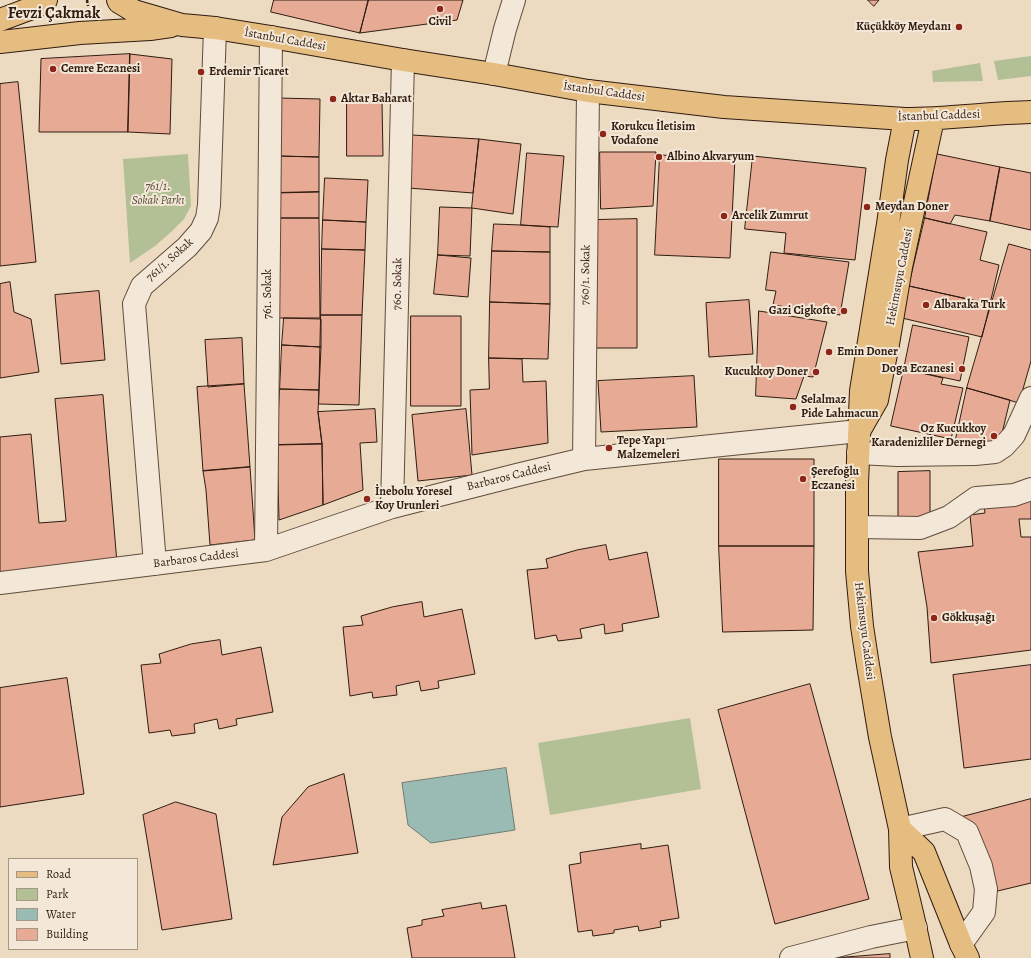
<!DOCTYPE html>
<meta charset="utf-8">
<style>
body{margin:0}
#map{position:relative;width:1031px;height:958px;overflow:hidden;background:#ecdac1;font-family:Alegreya,serif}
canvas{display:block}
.legend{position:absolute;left:8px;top:858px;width:130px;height:92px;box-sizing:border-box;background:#f3e7d7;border:1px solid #a59687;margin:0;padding:5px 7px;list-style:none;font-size:12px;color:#301c10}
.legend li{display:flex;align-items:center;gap:8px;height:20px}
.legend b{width:20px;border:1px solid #a59687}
</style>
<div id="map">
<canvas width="1031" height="958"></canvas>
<ul class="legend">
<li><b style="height:5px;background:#e6bd80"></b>Road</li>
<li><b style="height:11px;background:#b3c096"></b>Park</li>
<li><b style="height:11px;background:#99bbb3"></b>Water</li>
<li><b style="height:11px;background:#e6aa95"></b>Building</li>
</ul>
</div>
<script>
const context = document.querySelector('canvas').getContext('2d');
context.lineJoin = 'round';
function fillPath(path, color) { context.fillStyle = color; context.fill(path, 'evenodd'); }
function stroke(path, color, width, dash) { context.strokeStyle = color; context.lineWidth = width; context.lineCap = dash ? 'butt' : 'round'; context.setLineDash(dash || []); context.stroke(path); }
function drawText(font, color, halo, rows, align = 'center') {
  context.font = font + ' Alegreya,serif'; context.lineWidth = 4; context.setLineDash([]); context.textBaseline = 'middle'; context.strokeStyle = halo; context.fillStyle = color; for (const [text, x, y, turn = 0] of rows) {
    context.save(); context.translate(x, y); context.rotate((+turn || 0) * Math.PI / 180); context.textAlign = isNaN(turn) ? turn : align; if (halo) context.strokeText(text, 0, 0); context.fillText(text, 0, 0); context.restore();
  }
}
fillPath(new Path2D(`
 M1031,56V76L998,80L994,61Z
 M980,63L983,81L933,82L932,71Z
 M188,154L191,206L184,219L171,232L155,246L130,263L123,159Z
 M690,718L701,789L550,815L538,743Z`), '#b3c096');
const water = new Path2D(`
 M506,768L515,830L431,843L408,825L402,783Z`);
fillPath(water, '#99bbb3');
stroke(water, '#6f7b72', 1);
const building = new Path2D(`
 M274,0H368L360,33L271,12Z
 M369,0H463L457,20L360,33Z
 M868,0H879L874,6Z
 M130,54L128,132H39L41,59Z
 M130,54L172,59L170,134L128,132Z
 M18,82L36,262L0,266V84Z
 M278,98L320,99L319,157L277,156Z
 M347,102H382L383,156H347Z
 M412,135L479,139L473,193L408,188Z
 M479,139L521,144L513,214L472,208Z
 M600,152H656L653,206L601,209Z
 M527,153L564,156L558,227L521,225Z
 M937,154L1000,167L990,221L955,215L950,224L925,218Z
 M660,155L735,158L730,258L655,255Z
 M277,156L319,157V192L276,193Z
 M753,156L866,168L855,260L784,253L786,233L745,229Z
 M1000,167L1031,173V230L990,221Z
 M325,178L368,180L366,222L323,220Z
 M319,192V218H276V193Z
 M440,207L472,208L470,256L438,255Z
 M276,218H319L320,318H275Z
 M925,218L987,232L980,260L999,265L990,304L909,286Z
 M637,219V348H596L595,220Z
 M323,220L366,222L365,250L322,249Z
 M494,224L521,225L550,227V252L492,251Z
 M1009,244L1031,250V361L1019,403L967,388Z
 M322,249L365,250L362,315H321Z
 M492,251L550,252V304L490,302Z
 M771,252L849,262L840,315L773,305L776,291L766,290Z
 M438,255L471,258L468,297L434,294Z
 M10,282L14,312L31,319L39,372L0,378V284Z
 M909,286L990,304L982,337L902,318Z
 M99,291L105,360L61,364L55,295Z
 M749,300L753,354L709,357L706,303Z
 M490,302L550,304L548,359L489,358Z
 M759,311L827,322L813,377L804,376L796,399L756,396Z
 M321,315H362L359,405L319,404Z
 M411,316H461V406H411Z
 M284,318L321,319V347L282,345Z
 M913,325L969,337L960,381L904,369Z
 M242,338L244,384L208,387L205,340Z
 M282,345L321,347L319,390L280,389Z
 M489,358L522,359L523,382L546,381L548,443L472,455L470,390L489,389Z
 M904,369L943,378L941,384L963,388L951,439L891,426Z
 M694,376L697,427L601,432L598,381Z
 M244,384L250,467L203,471L197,387Z
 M967,388L1010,400L998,450L956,439Z
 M280,389L319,390L318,412L322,444L277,445Z
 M103,395L117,563L0,574V437L31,434L39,523L66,521L55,399Z
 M375,409L377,442L360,443L363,490L323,505L322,444L318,412Z
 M466,409L472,475L418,481L412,415Z
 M322,444L323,505L279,520L277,445Z
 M719,459H814V546H719Z
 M250,467L255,540L210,545L206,490L203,471Z
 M930,471V518L898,519V472Z
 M1031,500V519H1019L1021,537H1031V650L931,663L927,607L918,552L973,546L970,515L985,513L984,505Z
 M606,545L609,560L647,552L659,617L622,624L623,631L605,634L604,624L580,629L582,638L558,641L556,635L535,639L527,570L548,568L546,559L577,550Z
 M719,546H814L813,630L723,632Z
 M422,602L424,617L462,609L475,674L438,681L439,688L421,691L419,681L396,686L397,695L373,698L372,692L350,696L343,627L363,625L361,616L392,607Z
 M220,640L222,655L261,647L273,712L236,719L237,725L219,729L217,719L194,724L195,733L172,736L170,730L149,733L141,665L161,663L159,654L191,644Z
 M1031,665V759L964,768L953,675Z
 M67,678L84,794L0,807V688Z
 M810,684L869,899L775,924L718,710Z
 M344,774L358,853L273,865L282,817L308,787Z
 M1031,799V883L981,895L962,817Z
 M176,802L216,814L232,919L162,930L143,815Z
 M641,844V849L668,845L679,918L660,921L661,927L639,931L638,926L614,930V933L593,936L592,930L578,932L569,865L581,863L580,853Z
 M481,903L482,909L506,905L515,958H412L407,928L422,925V920L444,916L442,910Z
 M890,954V958H833Z`);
fillPath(building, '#e6aa95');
stroke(building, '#301c10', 1);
const minor = new Path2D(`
 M494,74L505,29L514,0
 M858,453L898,455L975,454L995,452L1004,446L1014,435L1031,398
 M584,459L588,91
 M392,507L403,60
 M857,527L920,528L949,517L976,498L1014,495L1031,489
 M266,550L271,37
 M155,564L134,304L142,286L187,247L201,231L207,218L209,205L215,28
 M0,583L266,550L392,507L517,475L584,459L859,431
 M900,829L945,819L967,832L981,866L986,889L984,912L961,944
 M791,958L871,937L916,928`);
const major = new Path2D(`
 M118,0L119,2L134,11L182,25L215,28L271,37L403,60L494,74L588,91L724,107L905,119C947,119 989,113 1031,112
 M0,20L40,5L46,0
 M0,42L80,33L150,29L171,26
 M905,119L897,160L888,224L861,391L857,483V571L862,626L867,659L880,737L900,829L901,867L913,917L922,958
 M861,428L877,400L888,344L901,267L933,119
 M900,829L924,852L961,944L968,958`);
stroke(minor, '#5f4c3c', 24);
stroke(major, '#301c10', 24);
stroke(new Path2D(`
 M87,0L88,6`), '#301c10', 2.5, [3, 2]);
stroke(minor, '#f3e7d7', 22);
stroke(major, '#e6bd80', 22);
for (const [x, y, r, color] of [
 [440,9,4,"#8f2418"],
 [959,27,4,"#8f2418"],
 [53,69,4,"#8f2418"],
 [201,72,4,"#8f2418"],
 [333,99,4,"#8f2418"],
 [603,134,4,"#8f2418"],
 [659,157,4,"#8f2418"],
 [867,207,4,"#8f2418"],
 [724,216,4,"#8f2418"],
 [926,305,4,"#8f2418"],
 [844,311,4,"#8f2418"],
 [829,352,4,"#8f2418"],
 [962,369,4,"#8f2418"],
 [816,372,4,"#8f2418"],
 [793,407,4,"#8f2418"],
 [994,436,4,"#8f2418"],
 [609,448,4,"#8f2418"],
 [803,479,4,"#8f2418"],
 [367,499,4,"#8f2418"],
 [934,618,4,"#8f2418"]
]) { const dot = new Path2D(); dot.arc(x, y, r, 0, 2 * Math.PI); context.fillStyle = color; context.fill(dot); stroke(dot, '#f3e7d7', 1.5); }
drawText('bold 12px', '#301c10', '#f3e7d7', [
 ["Civil",440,22,"center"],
 ["Küçükköy Meydanı",951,27,"right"],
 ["Cemre Eczanesi",61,69],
 ["Erdemir Ticaret",209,72],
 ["Aktar Baharat",341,99],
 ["Korukcu İletisim",611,127],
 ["Vodafone",611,141],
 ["Albino Akvaryum",667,157],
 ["Meydan Doner",875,207],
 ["Arcelik Zumrut",732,216],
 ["Albaraka Turk",934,305],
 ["Gazi Cigkofte",836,311,"right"],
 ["Emin Doner",837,352],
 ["Doga Eczanesi",954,369,"right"],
 ["Kucukkoy Doner",808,372,"right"],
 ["Selalmaz",801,400],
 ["Pide Lahmacun",801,414],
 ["Oz Kucukkoy",986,429,"right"],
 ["Karadenizliler Dernegi",986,443,"right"],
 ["Tepe Yapı",617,441],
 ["Malzemeleri",617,455],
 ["Şerefoğlu",811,472],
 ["Eczanesi",811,486],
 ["İnebolu Yoresel",375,492],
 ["Koy Urunleri",375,506],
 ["Gökkuşağı",942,618]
], 'left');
drawText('12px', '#301c10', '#f3e7d7', [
 ["İstanbul Caddesi",285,40,10],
 ["İstanbul Caddesi",604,92,8],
 ["İstanbul Caddesi",939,116,-2],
 ["761/1. Sokak",170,260,-42],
 ["760/1. Sokak",586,275,-89],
 ["Hekimsuyu Caddesi",900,277,-79],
 ["760. Sokak",398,284,-89],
 ["761. Sokak",268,294,-90],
 ["Barbaros Caddesi",509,477,-14],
 ["Barbaros Caddesi",196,559,-7],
 ["Hekimsuyu Caddesi",864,631,83]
]);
drawText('italic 12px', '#574d38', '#f3e7d7', [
 ["761/1.",158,187],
 ["Sokak Parkı",158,201]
]);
drawText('bold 16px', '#301c10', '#f3e7d7', [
 ["Fevzi Çakmak",54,14]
]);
</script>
